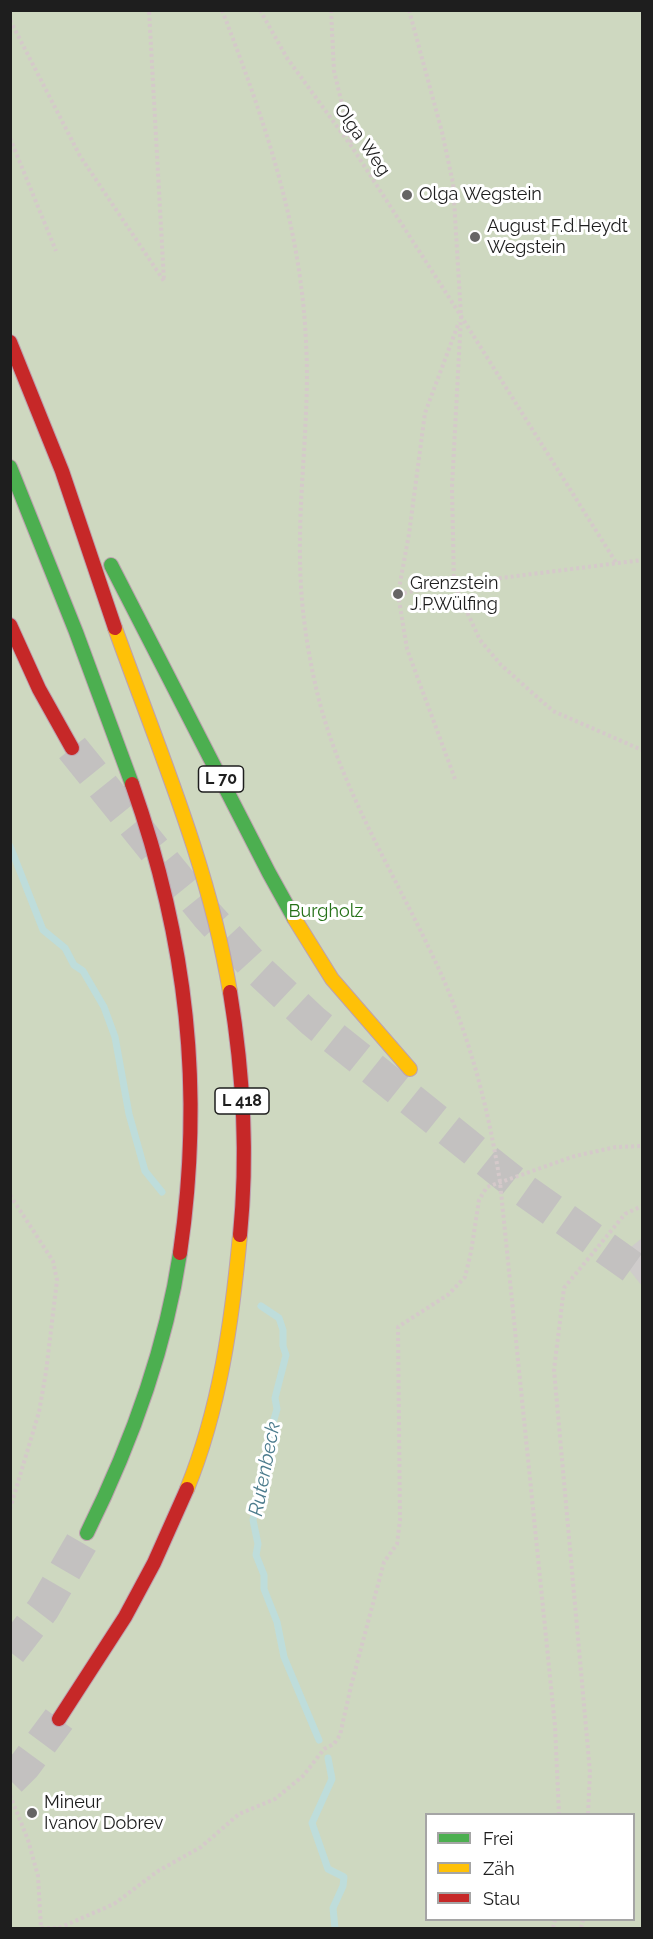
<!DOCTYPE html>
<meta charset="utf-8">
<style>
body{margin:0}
#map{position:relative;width:653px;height:1939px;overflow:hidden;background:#eceae8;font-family:Raleway,sans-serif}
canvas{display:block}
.frame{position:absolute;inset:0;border:12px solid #1e1e1e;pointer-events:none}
.legend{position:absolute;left:425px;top:1813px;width:210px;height:108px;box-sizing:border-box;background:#fff;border:2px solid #a5a5a5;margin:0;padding:8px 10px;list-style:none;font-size:18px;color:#1e1e1e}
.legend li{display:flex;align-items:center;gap:12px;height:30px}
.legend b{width:30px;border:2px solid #a5a5a5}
</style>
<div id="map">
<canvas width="653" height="1939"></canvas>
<div class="frame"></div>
<ul class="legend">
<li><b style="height:8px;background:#4caf50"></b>Frei</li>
<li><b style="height:8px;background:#ffc107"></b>Zäh</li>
<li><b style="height:8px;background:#c62828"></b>Stau</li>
</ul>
</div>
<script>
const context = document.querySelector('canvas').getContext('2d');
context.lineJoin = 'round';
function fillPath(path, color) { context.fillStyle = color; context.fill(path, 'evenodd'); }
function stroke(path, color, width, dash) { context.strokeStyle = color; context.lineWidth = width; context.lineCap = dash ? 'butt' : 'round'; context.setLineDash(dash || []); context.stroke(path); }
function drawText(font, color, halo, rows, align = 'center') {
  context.font = font + ' Raleway,sans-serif'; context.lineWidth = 6; context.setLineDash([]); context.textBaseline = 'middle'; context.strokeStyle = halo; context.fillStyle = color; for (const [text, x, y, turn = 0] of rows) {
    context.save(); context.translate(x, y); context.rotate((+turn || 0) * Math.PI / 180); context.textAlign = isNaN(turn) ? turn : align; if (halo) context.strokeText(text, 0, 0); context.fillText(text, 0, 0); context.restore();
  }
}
fillPath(new Path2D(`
 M11,11H642V1928H11ZM426,1814H634V1920H426Z`), '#ced8c0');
stroke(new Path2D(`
 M10,846L43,930L65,948L74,965L83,971L104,1007L115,1037L129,1114L145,1171L162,1192
 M261,1306L279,1318L283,1330V1346L286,1355L275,1398L277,1409L269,1437L272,1450L253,1520L258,1544L256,1555L264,1575V1589L277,1622L284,1657L319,1740
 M328,1758L332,1779L312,1823L328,1869L344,1877L343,1886L333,1908L335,1928`), '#bedddb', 7);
fillPath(new Path2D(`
 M642,1238V1286L619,1257Z`), '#cfcccb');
stroke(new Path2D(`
 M72,748L207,915L253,965L313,1021L521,1188L642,1274
 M10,1652L43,1609L87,1533
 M10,1780L25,1765L59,1719`), '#c3c1c0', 33, [33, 16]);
const fast = new Path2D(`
 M10,467L76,632L132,784
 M111,565L269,873L294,918
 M87,1533C131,1444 165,1352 180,1253`);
const slow = new Path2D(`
 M115,628C158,748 209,865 230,992
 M294,918L332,979L410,1069
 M187,1489C220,1408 232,1321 240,1235`);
const jam = new Path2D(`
 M10,342L62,471L115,628
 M10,625L39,689L72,748
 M132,784C187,940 204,1090 180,1253
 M230,992C243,1071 248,1154 240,1235
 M59,1719L125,1617L154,1563L187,1489`);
stroke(fast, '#bea1b0', 16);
stroke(slow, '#bea1b0', 16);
stroke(jam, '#bea1b0', 16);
stroke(new Path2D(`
 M222,10C264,119 301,225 306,342C310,413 299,485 300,556C300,602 307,651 318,696C342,792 396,876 437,965C469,1034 488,1106 500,1182L555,1726L559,1814
 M260,10L287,58L352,147L461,316L617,564
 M331,10L334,71L352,145
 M409,10L442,132L453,183L461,316L452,487L454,584L480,640L501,665L553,711L642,750
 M10,20L80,156L164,281L149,10
 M10,138L56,251
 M398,594L454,584L642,560
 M455,779L407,649L398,594L409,534L425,413L459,322
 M10,1195L53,1261L57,1280L46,1372L39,1412L10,1509
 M10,1795L28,1840L38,1876L41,1928
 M588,1814L590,1772L554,1370L564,1288L625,1214L642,1206
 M41,1928H59L114,1904L158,1871L201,1847L239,1814L275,1799L303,1776L324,1749L334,1744L340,1735L351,1686L384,1562L397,1544L400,1520L398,1327L449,1294L465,1277L471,1252L479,1200L487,1187L575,1156L616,1147L642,1146
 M553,1928L555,1920
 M581,1928L583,1920`), '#d5c9ca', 4, [3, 3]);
stroke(fast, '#4caf50', 14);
stroke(slow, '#ffc107', 14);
stroke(jam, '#c62828', 14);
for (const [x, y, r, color] of [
 [407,195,6,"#666565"],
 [475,237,6,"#666565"],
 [398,594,6,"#666565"],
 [32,1813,6,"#666565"]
]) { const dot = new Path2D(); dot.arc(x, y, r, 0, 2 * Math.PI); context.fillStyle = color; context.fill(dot); stroke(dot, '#fff', 2); }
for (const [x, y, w] of [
 [221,779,45],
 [242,1101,54]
]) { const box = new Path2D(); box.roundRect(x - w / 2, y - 13, w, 26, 4.5); context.fillStyle = '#fff'; context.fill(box); stroke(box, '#1e1e1e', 1.5); }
drawText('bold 16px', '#1e1e1e', null, [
 ["L 70",221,779],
 ["L 418",242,1101]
]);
drawText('18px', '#1e1e1e', '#fff', [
 ["Olga Weg",362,140,55]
]);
drawText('18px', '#1e1e1e', '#fff', [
 ["Olga Wegstein",419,195],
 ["August F.d.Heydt",487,227],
 ["Wegstein",487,248],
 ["Grenzstein",410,584],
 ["J.P.Wülfing",410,605],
 ["Mineur",44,1803],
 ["Ivanov Dobrev",44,1824]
], 'left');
drawText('18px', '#257118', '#fff', [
 ["Burgholz",326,912]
]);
drawText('italic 20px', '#4c7c8d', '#fff', [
 ["Rutenbeck",265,1469,-79]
]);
</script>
